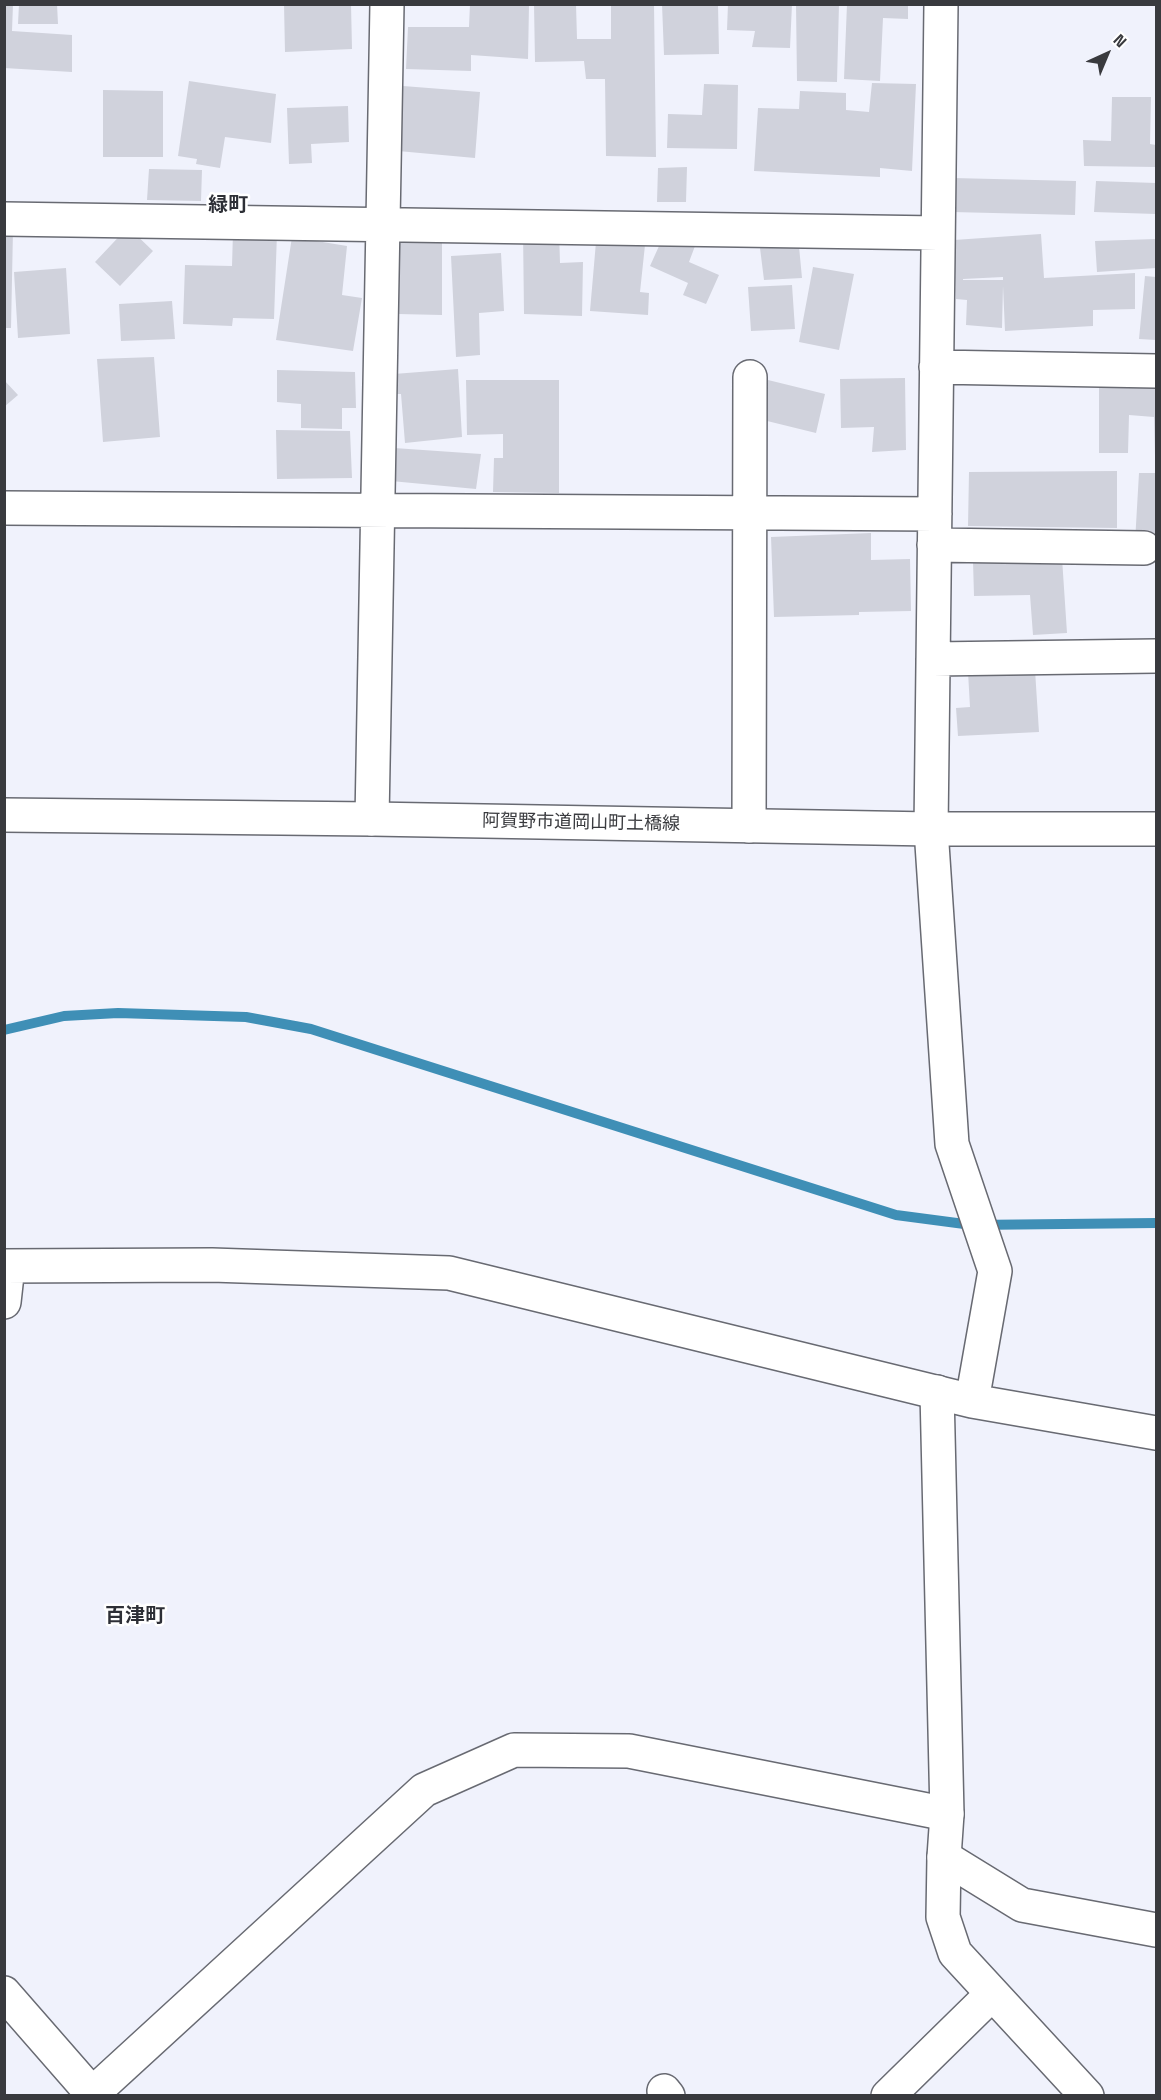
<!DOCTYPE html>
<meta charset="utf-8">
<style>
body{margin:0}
#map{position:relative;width:1161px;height:2100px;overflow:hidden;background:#f0f2fc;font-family:"Space Grotesk",sans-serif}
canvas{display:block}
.frame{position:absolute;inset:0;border:6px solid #393a3e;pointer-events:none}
.north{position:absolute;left:1077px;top:24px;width:60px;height:60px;-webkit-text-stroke:4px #fff;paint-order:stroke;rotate:44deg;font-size:16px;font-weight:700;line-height:24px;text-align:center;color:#393a3e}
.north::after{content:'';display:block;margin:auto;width:21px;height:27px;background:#393a3e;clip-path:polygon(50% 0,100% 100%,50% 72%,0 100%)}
</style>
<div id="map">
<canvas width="1161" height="2100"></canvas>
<div class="frame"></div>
<div class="north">N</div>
</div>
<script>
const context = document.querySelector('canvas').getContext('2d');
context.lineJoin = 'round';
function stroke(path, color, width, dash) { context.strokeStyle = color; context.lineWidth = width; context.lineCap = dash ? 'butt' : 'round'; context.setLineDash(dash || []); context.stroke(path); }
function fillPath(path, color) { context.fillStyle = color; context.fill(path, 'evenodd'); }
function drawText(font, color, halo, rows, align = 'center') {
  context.font = font + ' "Space Grotesk","Noto Sans JP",sans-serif'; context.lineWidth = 5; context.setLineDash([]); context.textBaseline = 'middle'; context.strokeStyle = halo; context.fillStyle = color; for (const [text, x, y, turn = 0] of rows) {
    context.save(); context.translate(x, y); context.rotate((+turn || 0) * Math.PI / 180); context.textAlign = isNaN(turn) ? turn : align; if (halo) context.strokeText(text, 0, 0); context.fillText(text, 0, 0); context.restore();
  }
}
stroke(new Path2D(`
 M4,1030L64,1016L118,1013L246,1017L311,1029L896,1215L972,1225L1156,1223`), '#3f8fb6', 10);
fillPath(new Path2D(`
 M4,4H13L12,31L72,35V72L4,68Z
 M19,4H57L58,24H18Z
 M284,4H351L352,49L285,52Z
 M470,4L529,5L528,59L471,55V71L406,69L408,27H469Z
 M534,4H576L577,39H611V4H654L656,157L606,156L605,79H586L584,61L535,62Z
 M662,4H718L719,54L664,55Z
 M728,4H792L790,48L752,47L755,31L727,30Z
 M796,4H839L837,82L797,81Z
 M847,4H908V19L883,18L880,81L844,79Z
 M189,81L276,94L271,143L225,137L220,168L196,164L197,159L178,156Z
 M872,83L916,84L912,171L880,168V177L754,171L758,108L799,109L800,91L846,93V110L869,112Z
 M704,84L738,85L737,149L667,148L668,114L702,115Z
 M403,86L480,92L475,158L398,151Z
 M103,90L163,91V157H103Z
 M1112,97H1151L1150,144L1156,145V167L1084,166L1083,140L1111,141Z
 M348,106L349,142L311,144L312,163L289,164L287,108Z
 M687,167L686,202H657L658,168Z
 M149,169L202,170L201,201L147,200Z
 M953,178L1076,181L1075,215L952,212Z
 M1096,181L1156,183V214L1094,212Z
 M128,227L153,251L120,286L95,262Z
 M4,230H13L11,328H4Z
 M523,230H559L560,263L583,262L582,316L524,314Z
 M233,232L277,233L274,319L233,318L232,326L183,324L185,265L232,266Z
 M1041,234L1044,278L1135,273V309L1093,310V326L1005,331L1003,286L1002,328L966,325L967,300L956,299L954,240ZM1003,277V280H963V279Z
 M664,235L695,246L689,262L719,275L706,304L683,295L688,283L650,266Z
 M798,236L802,278L764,280L759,240Z
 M292,237L347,246L342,295L362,298L353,351L276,340Z
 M400,239L442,241V315L398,314Z
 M1156,239V268L1097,272L1095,241Z
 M596,242L645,245L640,292L649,293L648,315L590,311Z
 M501,253L504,311L479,313L480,355L456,357L451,256Z
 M813,267L854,274L839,350L799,342Z
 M66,268L70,334L18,338L14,272Z
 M1145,276L1156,277V340L1139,339Z
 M792,285L795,329L751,331L748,287Z
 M172,301L175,339L121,341L119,304Z
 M154,357L160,437L103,442L97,359Z
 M458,369L462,437L405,443L401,394H381V375Z
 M277,370L355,372L356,408H342V429L301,428V404L277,402Z
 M905,378L906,450L872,452L874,427L841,428L840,379Z
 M1156,379V456H1155L1154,417L1129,415L1128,453H1099V380Z
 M4,380L18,395L4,407Z
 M466,380H559V493L493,492L494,458H503V434L467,435Z
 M768,380L825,394L816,433L759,419Z
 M276,430L350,431L352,478L277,479Z
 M394,448L481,454L476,489L391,481Z
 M1117,471V528L968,526L969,472Z
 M1139,473H1156V543L1135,542Z
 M871,533V560L910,559L911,611L859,612V615L774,617L771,537Z
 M1062,558L1067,633L1033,635L1030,595L974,596L973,561Z
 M1035,670L1039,732L958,736L956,708L970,707L968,672Z`), '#d0d2dc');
const street = new Path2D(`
 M941,4L931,829L952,1144L995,1271L972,1401
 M4,219L938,233
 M936,367L1156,371
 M4,508L935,514
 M934,545L1144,548
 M933,659L1156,656
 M372,819L387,4
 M749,826L750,377
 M4,1266L212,1265L449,1273L972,1401L1156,1433
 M4,1302L8,1266
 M944,1857L1022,1905L1156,1930
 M4,1993L94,2096
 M664,2091L668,2096
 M90,2096L424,1790L514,1750L629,1751L947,1814
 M888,2096L992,1994`);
const secondary = new Path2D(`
 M4,815L372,819L931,829H1156
 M937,1392L947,1814L944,1857L943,1917L955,1953L1087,2096`);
stroke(street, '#686a72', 36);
stroke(secondary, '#686a72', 36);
stroke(street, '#fff', 33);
stroke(secondary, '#fff', 33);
drawText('18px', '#393a3e', '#fff', [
 ["阿賀野市道岡山町土橋線",581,823,1]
]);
drawText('bold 20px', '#2d2f36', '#fff', [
 ["緑町",228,206],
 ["百津町",135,1617]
]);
</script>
